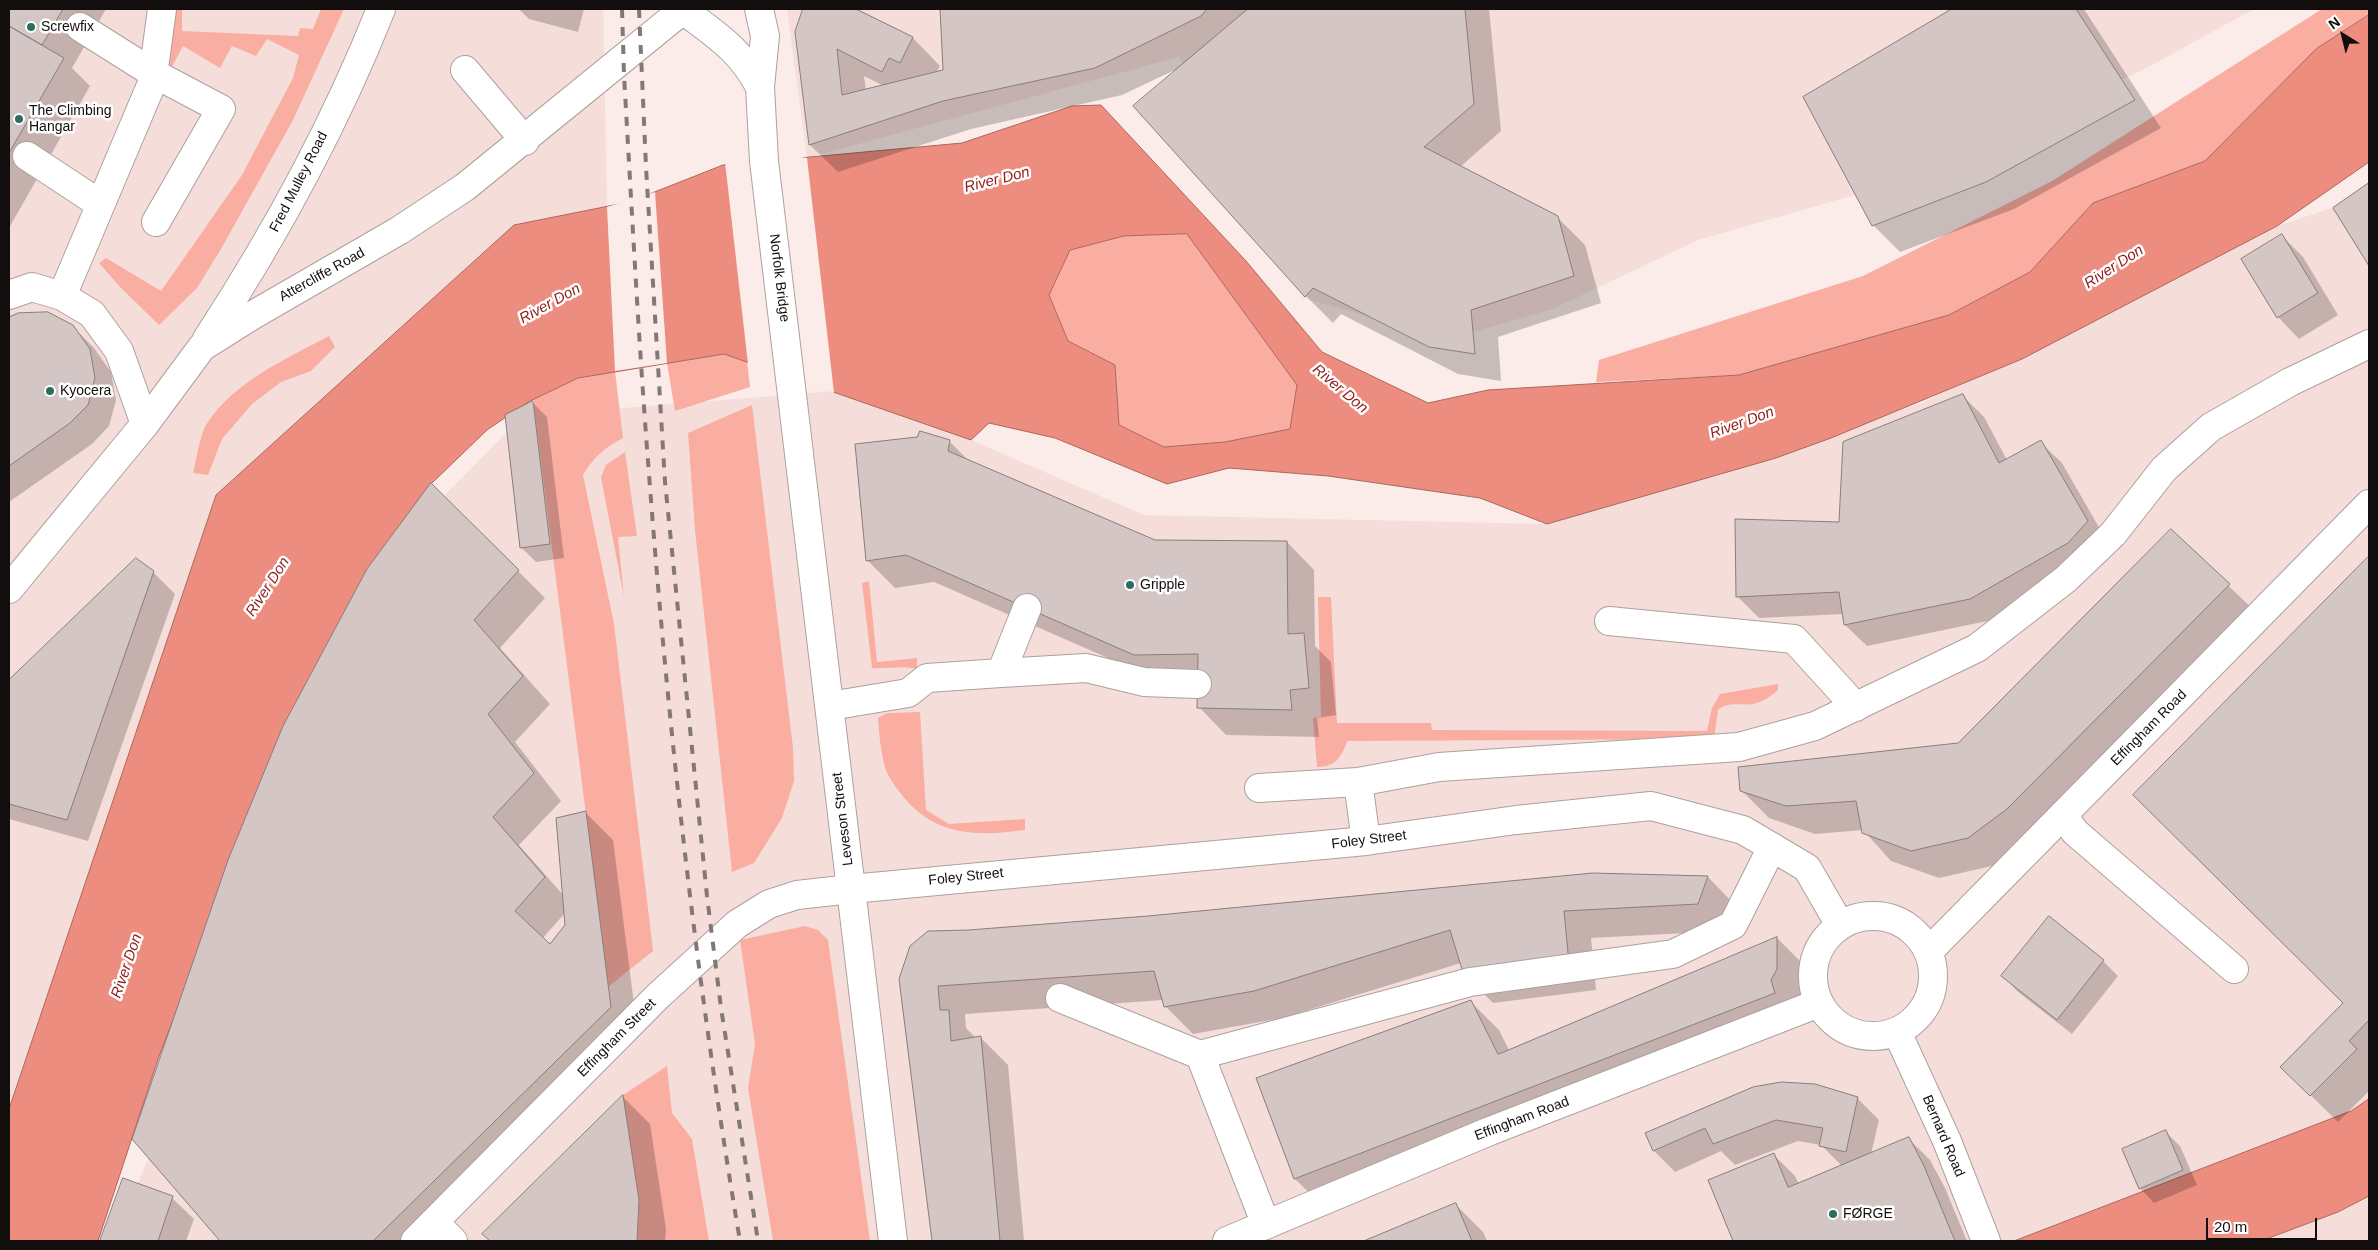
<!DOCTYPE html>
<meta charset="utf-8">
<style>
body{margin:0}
#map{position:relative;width:2378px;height:1250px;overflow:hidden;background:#fbecea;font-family:Helvetica,sans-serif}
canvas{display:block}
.frame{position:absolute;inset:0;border:10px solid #120e0d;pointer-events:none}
.north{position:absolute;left:2318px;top:10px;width:50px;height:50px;-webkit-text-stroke:4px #fff;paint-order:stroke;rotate:324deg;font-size:14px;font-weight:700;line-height:20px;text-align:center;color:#120e0d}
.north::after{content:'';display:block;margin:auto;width:18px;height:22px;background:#120e0d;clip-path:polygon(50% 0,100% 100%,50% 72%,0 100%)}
.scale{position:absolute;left:2206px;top:1218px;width:111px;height:22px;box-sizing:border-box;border:2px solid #120e0d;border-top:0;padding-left:6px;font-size:15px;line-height:18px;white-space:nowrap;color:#120e0d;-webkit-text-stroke:4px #fff;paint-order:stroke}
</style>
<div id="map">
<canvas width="2378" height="1250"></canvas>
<div class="frame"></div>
<div class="north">N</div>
<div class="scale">20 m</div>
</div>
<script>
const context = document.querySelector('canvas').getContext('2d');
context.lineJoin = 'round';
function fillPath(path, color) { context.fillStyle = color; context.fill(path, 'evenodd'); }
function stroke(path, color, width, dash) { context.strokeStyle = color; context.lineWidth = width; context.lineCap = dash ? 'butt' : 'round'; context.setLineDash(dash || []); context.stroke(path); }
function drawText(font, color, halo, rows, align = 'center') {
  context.font = font + ' Helvetica,sans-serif'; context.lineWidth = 5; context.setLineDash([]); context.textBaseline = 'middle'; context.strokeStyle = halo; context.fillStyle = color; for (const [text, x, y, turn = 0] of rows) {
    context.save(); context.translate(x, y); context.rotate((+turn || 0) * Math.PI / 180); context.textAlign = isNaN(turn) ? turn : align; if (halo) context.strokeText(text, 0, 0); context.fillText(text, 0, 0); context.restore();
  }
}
fillPath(new Path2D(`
 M9,9H603L607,207L514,225L216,495L9,1109Z
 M787,9H2254L2141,71L1961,154L1855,195L1698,240L1553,309L1460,336L1433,335L1303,298L1179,57L807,158Z
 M2369,181V1099L2351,1111L2014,1241H114L352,664L367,574L523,416L835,391L971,440L1144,515L1547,524L1922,403L2277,226L2332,208Z
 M2369,1196V1241H2261L2338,1212Z`), '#f5deda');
fillPath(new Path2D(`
 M176,9H182V31L298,36L300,28L313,29L321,9H344L293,120L221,249L197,288L159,325L121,288L99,263L106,258L161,291L242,175L293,78L299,55L267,39L256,56L232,46L220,68L183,46L169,72L166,70Z
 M2322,9H2369V15L2316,49L2205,161L2093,203L2030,272L1949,315L1739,375L1596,382L1599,360L1863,276L2052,181Z
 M1187,234L1297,385L1290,430L1225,442L1164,447L1119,425L1115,365L1068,341L1049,295L1070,250L1124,236Z
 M329,336L335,347L311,371L281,382L252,404L222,439L208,475L193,473C197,458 199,438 206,425C233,382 286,359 329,336Z
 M724,354L747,361L750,387L675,411L667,363Z
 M615,371L623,438C605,447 593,458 583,475L614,624L653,951L608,987L534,407V399L578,378Z
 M752,405L793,748L794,781L782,818L754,863L732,872L695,530L688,433Z
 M625,452L637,536L618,537L624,597L601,477L606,465Z
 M869,581L877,662L917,658V669C904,665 886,669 872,668L862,583Z
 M1318,597H1331L1337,723H1431L1432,730L1707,731L1712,708L1720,694L1778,684V690C1771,696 1763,702 1753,704C1741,706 1727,701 1718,710L1714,739L1347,741C1342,757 1335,767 1317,767L1313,718L1321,717Z
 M920,712L926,810L949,824L1025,819V830C979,836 939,837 906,800C898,790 889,779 885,768C881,752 879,735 878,718L887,713Z
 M805,926L818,930L828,940L870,1241H773L748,1088L755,1044L740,940Z
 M667,1066L672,1113L692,1139L709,1241H637L639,1200L623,1095Z`), '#faada1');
const water = new Path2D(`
 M2369,15V162L2277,226L2022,359L1831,438L1776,458L1547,524L1480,498L1328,476L1229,468L1167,484L1055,438L989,423L971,440L724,354L578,378L528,402L487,430L431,484L285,726L158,1059L98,1241H9V1109L216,495L514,225L629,202L723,165L962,143L1072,106L1101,105L1246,261L1322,352L1428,403L1488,390L1739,375L1949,315L2030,272L2093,203L2205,161L2316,49ZM1187,234L1297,385L1290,429L1225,442L1164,447L1119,425L1115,365L1068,341L1049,295L1070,250L1124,236Z
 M2369,1099V1196L2338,1212L2261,1241H2014L2351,1111Z`);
fillPath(water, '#ed8d7f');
stroke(water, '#ab675d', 1);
fillPath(new Path2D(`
 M795,156L807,158L834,393L748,364L725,162Z
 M655,192L667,363L615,371L607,207Z`), '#fbecea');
fillPath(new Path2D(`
 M9,9H106L72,68L90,86L9,228Z
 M519,9H584L578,32L529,19Z
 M806,9H853L913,38L940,66L936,73L944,71L941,9H1489L1501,131L1460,167L1557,217L1585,245L1601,303L1498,337L1501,381L1458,374L1341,314L1333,323L1306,296L1179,68L1122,95L971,129L838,172L810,145L797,33ZM864,76L884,86L866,90Z
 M1955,9H2084L2161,128L2014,209L1900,252L1873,225L1805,97Z
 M2369,184V264L2334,208Z
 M2282,236L2303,257L2338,315L2299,339L2278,317Z
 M18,315L72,326L94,348L111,372L116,400L109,426L92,444L9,502V318Z
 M1963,396L1984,417L2007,460L2040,442L2062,463L2108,543L1992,620L1867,646L1845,625L1843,614L1759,618L1737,596L1841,523Z
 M533,403L547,417L564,558L536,562L521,547Z
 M949,441L970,462L1155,541L1287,542L1314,570L1315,646L1331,662L1336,715L1317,718L1319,737L1226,735L1199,707V681L1163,682L934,582L895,588L867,560Z
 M432,485L545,598L500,648L550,704L515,742L561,801L519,845L564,896L585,812L613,840L638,1035L428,1241H222L133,1139ZM565,913L566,925L550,945L542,939Z
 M2171,531L2257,613L1996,865L1939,878L1891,861L1863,830L1815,834L1769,818L1741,790L1959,744Z
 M2369,558V1091L2338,1122L2282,1067L2345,1003L2135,795Z
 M136,559L153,572L175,594L88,841L9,819V681Z
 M1593,874L1708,877L1735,905L1725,931L1591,938L1596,990L1493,1003L1465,975L1461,963L1282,1018L1193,1034L1165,1006L1163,1000L965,1014L966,1028L976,1038L980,1037L1008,1065L1024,1241H934L907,1036L969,931L1148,917Z
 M2049,918L2103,961L2118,976L2072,1034L2017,991L2003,976Z
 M1777,938L1804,965V997L1323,1206L1295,1179L1471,1002L1499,1030L1509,1050Z
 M623,1097L650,1124L666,1229L665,1241H491L484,1234Z
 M1857,1098L1879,1120L1871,1154L1908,1138L1930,1160L1945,1188L1967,1241H1734L1710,1181L1774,1155L1795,1176L1799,1184L1842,1166L1821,1145L1798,1141L1735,1165L1721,1151L1675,1172L1654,1151L1646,1133Z
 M2166,1132L2180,1146L2197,1185L2154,1203L2140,1188Z
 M123,1180L172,1198L194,1219L186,1241H101Z
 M1455,1204L1483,1232L1487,1241H1367Z`), '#0003');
const building = new Path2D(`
 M9,9H63L42,45L9,26Z
 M803,9H856L913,37L900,63L889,58L882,72L837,49L842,95L943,70L940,9H1207L1201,16L1095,68L943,101L809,145L795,32Z
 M1248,9H1465L1474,104L1424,147L1558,216L1574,276L1471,310L1475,354L1429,347L1313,288L1305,297L1133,106Z
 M1952,9H2076L2135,100L1986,182L1872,226L1803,97Z
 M9,26L64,58L9,153Z
 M2369,183V266L2333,208Z
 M2282,234L2318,293L2277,318L2241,259Z
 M48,312L73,325L90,349L95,378L88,405L70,423L9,466V317L18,313Z
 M1963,394L1999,463L2041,440L2088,521L2068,543L1970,599L1844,625L1839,592L1736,597L1735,519L1839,522L1843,442Z
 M533,401L550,544L520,548L505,415Z
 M920,431L950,440L948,451L1155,540L1287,541L1288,634L1304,633L1309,688L1290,690L1292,710L1197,708L1198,654L1134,655L906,555L866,561L855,444L917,437Z
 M431,483L519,570L474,620L523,676L488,714L534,773L493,817L545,877L515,911L550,944L565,925L556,818L586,811L611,1007L373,1241H220L132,1139L228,860L283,726L367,569Z
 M2171,529L2230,584L2007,809L1968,838L1911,851L1862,833L1856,801L1786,806L1740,791L1738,767L1958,743Z
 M2369,556V1020L2349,1041L2357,1049L2310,1096L2280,1067L2343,1003L2133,795Z
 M136,558L154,571L67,820L9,804V680Z
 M1593,873L1708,876L1698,904L1564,911L1569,963L1464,976L1450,930L1254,991L1164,1007L1154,971L938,986L940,1010H949L951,1041L981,1036L1000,1241H932L899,979L910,946L928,931L969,930L1148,916Z
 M2049,916L2104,960L2057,1020L2001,976Z
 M1777,937V969L1771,980L1775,993L1294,1179L1256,1078L1471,1000L1498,1054Z
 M1782,1082L1815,1084L1858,1097L1846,1152L1819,1146L1823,1128L1776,1120L1713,1144L1705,1128L1653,1151L1645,1133L1753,1087Z
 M623,1095L639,1200L637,1241H490L482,1234Z
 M2166,1130L2183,1170L2139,1189L2122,1149Z
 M1909,1137L1924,1166L1955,1241H1733L1708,1180L1774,1153L1788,1187Z
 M123,1178L173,1196L158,1241H100Z
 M1456,1203L1472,1241H1364Z`);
fillPath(building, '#d4c6c4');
stroke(building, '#8a7d7b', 1);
const minor = new Path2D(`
 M80,27L153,73L221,109L156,222
 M465,70L525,141
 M27,156L100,204
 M9,295L32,287L62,296L92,314L119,351L145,424
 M62,296L152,83L162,9
 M1609,621L1794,639L1856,707
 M1001,673L1027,608
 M830,706L908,693L927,678L1001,673L1086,668L1144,682L1197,684
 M1358,782L1366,841
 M1259,788L1358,782L1439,767L1739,747L1815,726L1977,648L2066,579L2113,534L2164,469L2211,427L2290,382L2369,344
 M2063,815L2075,832L2234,969
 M1060,998L1200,1055L1470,982L1673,954L1733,925L1772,847
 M1200,1055L1266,1225
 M434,1222L453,1241
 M415,1241L658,996L737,924L769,904L797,895L851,889L893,1241`);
const major = new Path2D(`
 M759,9L765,36L760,87L764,161L851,889L1366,841L1516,820L1651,806L1743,830L1807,868L1840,925
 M683,10C717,36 739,48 760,87
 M207,339C275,235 335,125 381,9
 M9,589L145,424L202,347L253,315L400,230L465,187L684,9
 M1813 976a60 60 0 1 1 120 0a60 60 0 1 1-120 0Z
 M1929,951L2369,504
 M1897,1032L1947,1141L1986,1241
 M1227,1241L1490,1131L1819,1003`);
stroke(minor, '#ada09e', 30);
stroke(major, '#ada09e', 30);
stroke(minor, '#fff', 28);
stroke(major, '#fff', 28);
stroke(new Path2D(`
 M622,9L624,75C632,212 639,350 650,487C669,738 698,993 740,1241
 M639,9L646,167L665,482L707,896L721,1008L758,1241`), '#827977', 4, [9, 9]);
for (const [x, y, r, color] of [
 [31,27,5,"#296e61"],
 [19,119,5,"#296e61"],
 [50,391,5,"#296e61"],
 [1130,585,5,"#296e61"],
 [1833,1214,5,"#296e61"]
]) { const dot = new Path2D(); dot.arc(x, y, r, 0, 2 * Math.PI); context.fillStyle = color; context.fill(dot); stroke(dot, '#fff', 2); }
drawText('14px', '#120e0d', '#fff', [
 ["Screwfix",41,27],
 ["The Climbing",29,111],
 ["Hangar",29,127],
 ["Kyocera",60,391],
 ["Gripple",1140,585],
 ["FØRGE",1843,1214]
], 'left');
drawText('14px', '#120e0d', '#fff', [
 ["Fred Mulley Road",299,182,-63],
 ["Attercliffe Road",322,275,-29],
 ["Norfolk Bridge",779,278,83],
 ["Effingham Road",2149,728,-45],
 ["Leveson Street",843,819,-97],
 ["Foley Street",1369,840,-7],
 ["Foley Street",966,877,-6],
 ["Effingham Street",617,1038,-45],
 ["Effingham Road",1522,1119,-21],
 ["Bernard Road",1943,1136,67]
]);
drawText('italic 15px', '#8f1d17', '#fff', [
 ["River Don",997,180,-14],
 ["River Don",2114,267,-33],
 ["River Don",550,304,-29],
 ["River Don",1340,389,40],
 ["River Don",1742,423,-20],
 ["River Don",268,587,-57],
 ["River Don",127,966,-71]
]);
</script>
